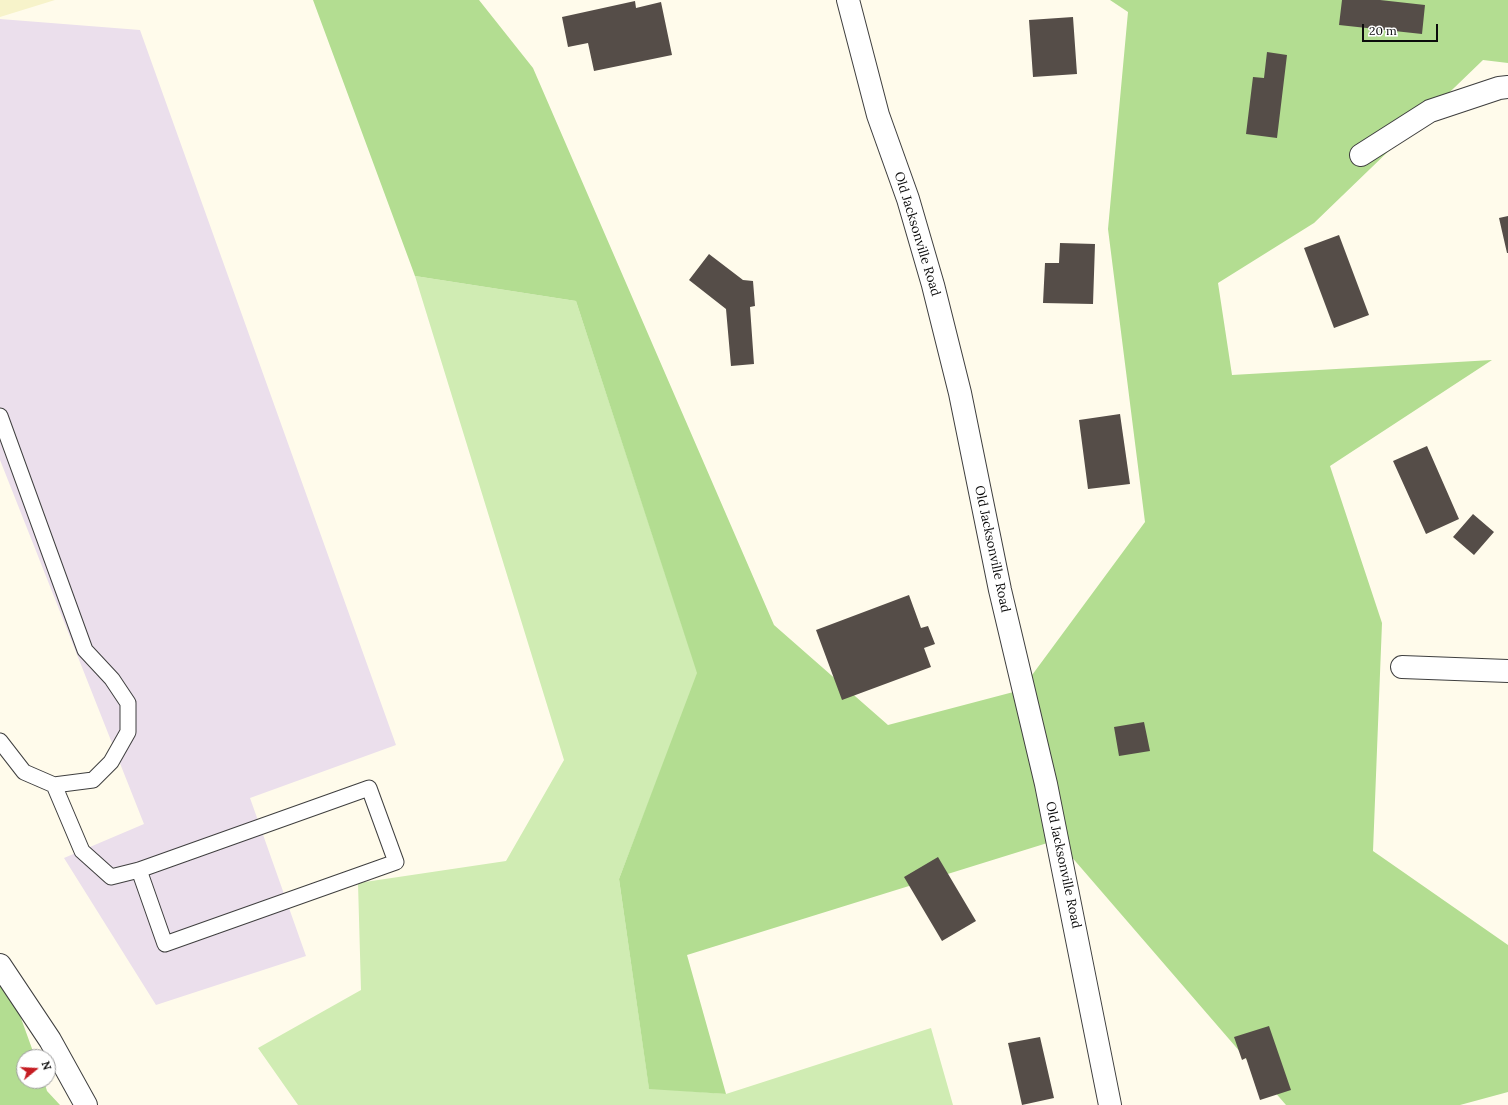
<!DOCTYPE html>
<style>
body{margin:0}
#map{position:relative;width:1508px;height:1105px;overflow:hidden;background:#fffbeb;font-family:Lora,serif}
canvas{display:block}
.north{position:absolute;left:16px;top:1049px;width:40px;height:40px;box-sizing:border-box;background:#fff;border:1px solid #9e9e9e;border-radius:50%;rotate:72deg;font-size:11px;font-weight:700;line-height:16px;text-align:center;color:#0c0c0c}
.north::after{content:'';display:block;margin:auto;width:14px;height:18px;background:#c51c22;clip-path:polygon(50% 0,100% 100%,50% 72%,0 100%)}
.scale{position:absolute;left:1362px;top:24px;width:76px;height:18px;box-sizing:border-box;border:2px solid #0c0c0c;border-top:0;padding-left:5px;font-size:12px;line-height:14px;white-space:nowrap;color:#0c0c0c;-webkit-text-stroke:3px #fff;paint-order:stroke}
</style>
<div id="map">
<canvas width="1508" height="1105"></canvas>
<div class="north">N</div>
<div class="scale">20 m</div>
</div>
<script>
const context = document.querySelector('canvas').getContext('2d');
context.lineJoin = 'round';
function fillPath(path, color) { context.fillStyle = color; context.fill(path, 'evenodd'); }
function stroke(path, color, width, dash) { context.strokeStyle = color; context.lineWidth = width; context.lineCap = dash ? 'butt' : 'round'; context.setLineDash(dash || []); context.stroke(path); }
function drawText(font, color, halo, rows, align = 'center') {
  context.font = font + ' Lora,serif'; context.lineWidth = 4; context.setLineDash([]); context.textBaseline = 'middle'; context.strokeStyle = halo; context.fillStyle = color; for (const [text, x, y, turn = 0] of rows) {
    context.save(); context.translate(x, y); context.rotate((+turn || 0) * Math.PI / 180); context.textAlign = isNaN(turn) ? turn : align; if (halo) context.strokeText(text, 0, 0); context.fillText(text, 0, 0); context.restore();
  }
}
fillPath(new Path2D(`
 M0,19L140,30L396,745L250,798L306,956L156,1005L64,858L144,824L0,460Z`), '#ebdfec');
fillPath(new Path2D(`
 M0,0H55L0,17Z`), '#f7f3ca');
fillPath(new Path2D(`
 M415,276L576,301L698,674L619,879L649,1088L726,1094L931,1028L953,1105H298L258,1048L361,990L358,883L506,861L564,760Z`), '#d0ecb3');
fillPath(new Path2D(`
 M313,0H479L533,68L774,625L888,725L1021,690L1145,522L1108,229L1128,12L1110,0H1508V63L1483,60L1314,223L1218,283L1232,375L1492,360L1330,466L1382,623L1373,851L1508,945V1092L1460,1105H1286L1057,840L687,955L726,1094L649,1089L619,879L697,673L576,301L415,276Z
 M0,960L35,1057H24V1081H44L47,1091L60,1105H0Z`), '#b3dd91');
fillPath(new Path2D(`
 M1342,0H1380L1425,5L1422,34L1339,25Z
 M635,1L636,8L661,2L672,55L594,71L588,43L568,47L562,17Z
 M1073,17L1077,74L1033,77L1029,20Z
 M1267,52L1287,55L1277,138L1246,134L1253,77L1264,78Z
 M1508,216V253H1507L1499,218Z
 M1339,235L1369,315L1334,328L1304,248Z
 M1060,243L1095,244L1093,304L1043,303L1045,263H1059Z
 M709,254L743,280L753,281L755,306L750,307L754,364L731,366L726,309L689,280Z
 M1120,414L1130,484L1088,489L1079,420Z
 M1427,446L1459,519L1426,534L1393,461Z
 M1473,514L1494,532L1474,555L1453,537Z
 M909,595L921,628L928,626L935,644L924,648L931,667L842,700L816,630Z
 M1144,722L1150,751L1119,756L1114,727Z
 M938,857L976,921L942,941L904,877Z
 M1269,1026L1291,1090L1260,1100L1246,1058L1242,1060L1234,1037Z
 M1040,1037L1054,1098L1022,1105L1008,1043Z`), '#554d48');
const service = new Path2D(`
 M0,416L85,650L112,679L128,703V732L111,762L93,780L54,785L24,772L0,741
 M54,785L82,851L111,877L139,870L369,788L396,862L165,944L139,870`);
const minor = new Path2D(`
 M848,0L878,115L908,199L933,285L960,393L1000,590L1046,784L1110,1105
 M1361,155L1430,111L1499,88L1508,87
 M1402,667L1508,671
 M0,965L50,1040L86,1105`);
stroke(service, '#3f3f3f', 17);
stroke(minor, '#3f3f3f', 24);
stroke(service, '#fff', 15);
stroke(minor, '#fff', 22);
drawText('13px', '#0c0c0c', '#fff', [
 ["Old Jacksonville Road",917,234,73],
 ["Old Jacksonville Road",992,549,78],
 ["Old Jacksonville Road",1063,865,78]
]);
</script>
